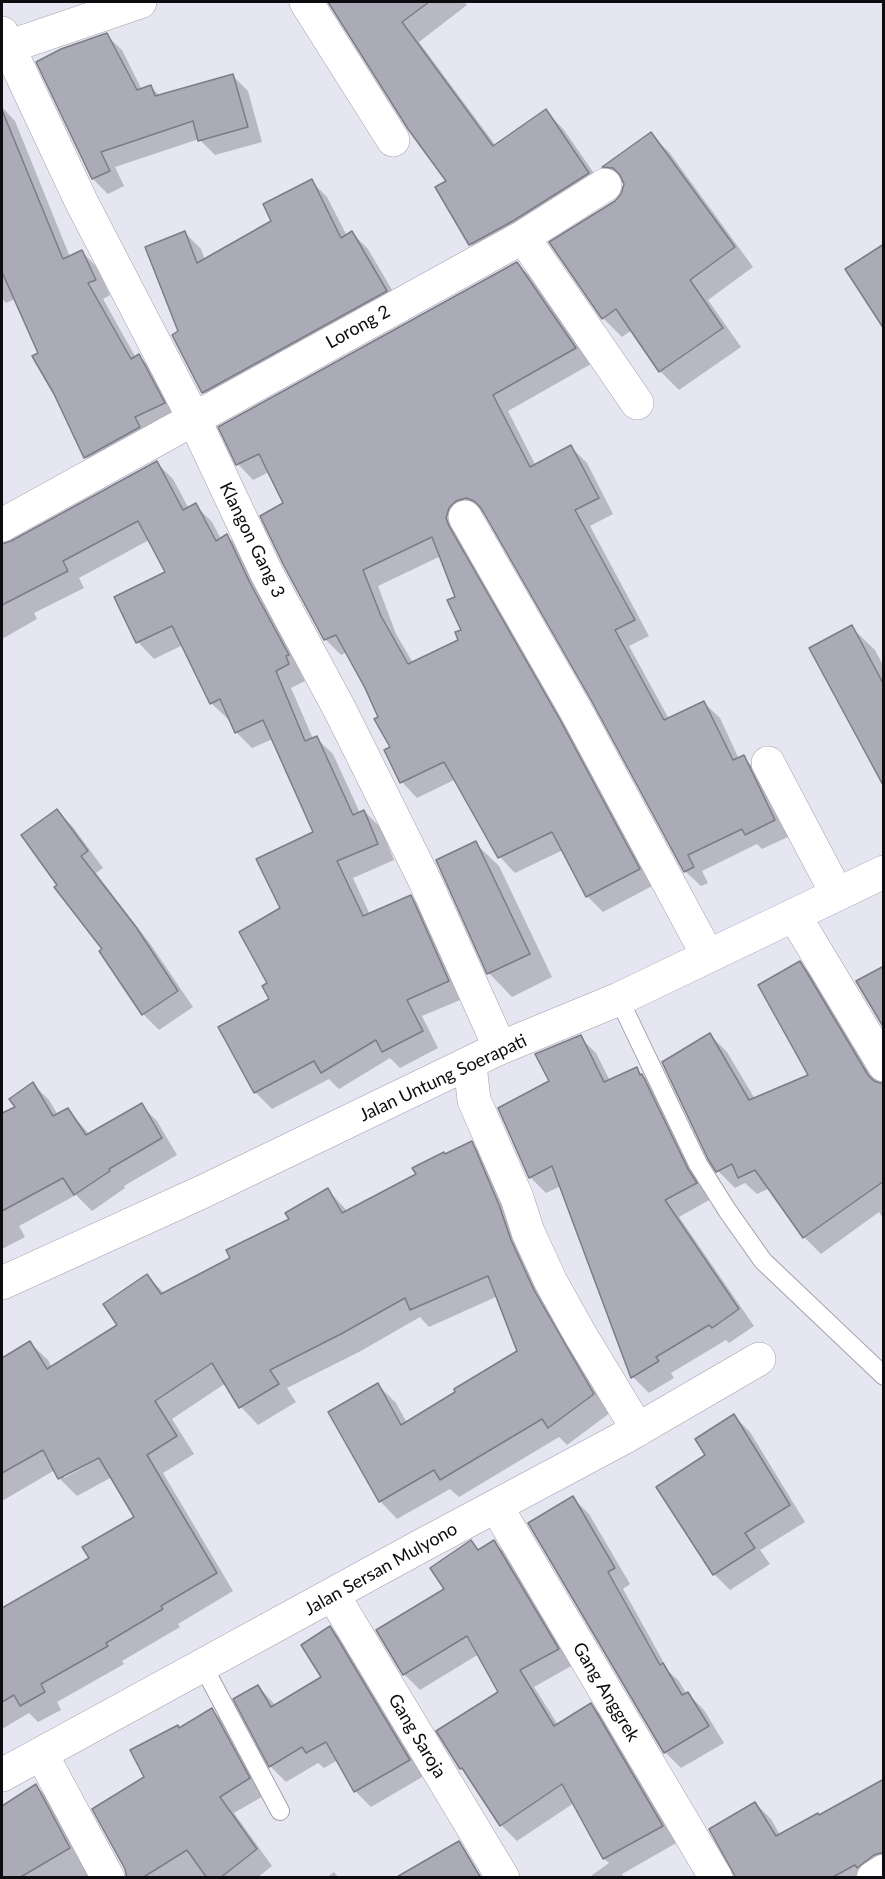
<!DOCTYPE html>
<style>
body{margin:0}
#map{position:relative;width:885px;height:1879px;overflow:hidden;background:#e6e6f3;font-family:Lato,sans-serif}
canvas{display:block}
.frame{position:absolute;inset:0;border:3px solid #0d0d11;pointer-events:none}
</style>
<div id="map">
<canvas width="885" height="1879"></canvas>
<div class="frame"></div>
</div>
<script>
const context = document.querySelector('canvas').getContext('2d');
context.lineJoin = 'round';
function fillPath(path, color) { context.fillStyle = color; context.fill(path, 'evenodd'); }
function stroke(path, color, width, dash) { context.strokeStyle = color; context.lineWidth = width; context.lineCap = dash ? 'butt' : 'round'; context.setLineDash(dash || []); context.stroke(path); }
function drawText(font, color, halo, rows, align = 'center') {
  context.font = font + ' Lato,sans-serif'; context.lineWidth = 4.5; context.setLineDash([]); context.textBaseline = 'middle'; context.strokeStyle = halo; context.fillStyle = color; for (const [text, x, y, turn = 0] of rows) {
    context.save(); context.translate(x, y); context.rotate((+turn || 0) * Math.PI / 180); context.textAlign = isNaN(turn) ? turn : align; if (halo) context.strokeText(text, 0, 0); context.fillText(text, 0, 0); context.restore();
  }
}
fillPath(new Path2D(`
 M330,2H464L467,5L419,42L496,146L546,111L564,130L607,192L489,263L470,244L437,187L448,181L409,128Z
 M106,35L122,50L142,90L151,87L160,96L233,76L248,91L262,142L215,155L199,139L115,167L124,186L108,194L93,179Z
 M2,107L15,121L70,257L82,252L97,267L110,295L103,299L136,358L139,356L154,371L179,419L101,473L86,457L55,394L15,299L6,303L2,298Z
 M650,134L669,152L753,267L708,300L741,347L679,390L660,371L632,330L622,337L603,318L552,243L616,202L623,195L625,185L605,167Z
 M311,181L327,197L347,236L352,233L368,249L402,307L219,408L203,392L180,332L185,233L201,249L205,260L273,221Z
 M517,264L533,279L591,364L508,411L536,466L571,447L587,463L613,514L590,526L649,636L629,646L669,719L704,703L720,718L739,759L743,757L759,773L790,836L762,849L757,844L702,871L708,883L701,886L685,871L593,699L487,515L482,513L472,516L654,885L603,912L587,896L563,850L515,873L500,857L456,779L417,798L402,782L386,751L392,748L380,717L347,652L341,655L325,639L285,503L269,472L253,480L238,464ZM441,556L457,598L463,631L460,641L413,663L396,634L378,586Z
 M157,463L173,479L189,509L195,505L212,522L221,539L227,536L244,552L304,672L301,673L305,681L291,688L313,739L316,738L333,754L360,813L364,811L381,828L394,860L353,878L370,915L410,896L427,913L465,998L422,1016L438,1048L400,1068L390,1058L339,1089L329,1079L272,1109L256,1093L220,1027L271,1000L270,984L282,909L314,832L273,739L252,748L236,732L230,718L228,719L211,703L183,645L154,659L138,642L116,598L167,573L149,540L79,578L84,588L34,613L37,619L2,639V545L12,543Z
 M851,627L875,650L884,667V784Z
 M57,811L73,827L103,868L96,873L151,945L193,1007L159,1030L143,1014L101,951L104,950L59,885Z
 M475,843L499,866L552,977L512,997L489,973L438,861Z
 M800,963L817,980L879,1084L884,1085V1220L879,1212L821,1254L804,1237L770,1188L757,1194L745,1183L735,1188L718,1171L709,1158L710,1035L727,1052L755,1099L811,1076Z
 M580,1037L596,1053L610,1081L636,1069L653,1085L711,1199L679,1217L754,1326L729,1343L726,1340L671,1373L674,1378L649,1393L633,1377L561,1186L546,1193L530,1177L551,1082Z
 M33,1084L49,1100L58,1115L68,1110L90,1135L141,1105L157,1121L177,1155L124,1186L125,1188L92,1211L76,1195L19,1226L25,1237L2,1249V1115L17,1107Z
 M471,1143L489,1160L611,1412L567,1445L559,1437L459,1497L450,1489L397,1519L380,1501L378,1385L396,1403L407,1423L519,1352L498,1296L429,1327L420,1317L359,1352L287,1388L296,1402L258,1425L241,1407L226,1383L172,1419L194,1454L163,1473L233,1591L178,1624L180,1627L122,1661L124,1664L57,1702L61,1710L38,1722L29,1713L2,1729V1608L91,1559L136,1517L112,1477L77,1496L59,1478L55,1470L2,1501V1360L30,1343L48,1360L52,1368L119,1326L147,1276L165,1294L232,1259L291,1220L328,1190L347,1211L418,1175L446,1155ZM105,1453L106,1455L64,1478V1475Z
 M734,1416L750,1432L805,1522L760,1550L770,1564L730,1590L714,1574L707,1456Z
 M573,1498L589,1514L630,1584L623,1589L669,1672L679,1681L687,1695L688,1694L704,1710L724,1743L681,1768L665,1752Z
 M471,1542L479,1551L494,1542L510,1558L573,1665L534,1687L558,1725L591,1705L607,1721L678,1842L622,1874L625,1878H588L609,1863L604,1859L574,1803L517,1841L501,1825L470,1777L461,1768L500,1692L479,1654L420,1690L404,1674Z
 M330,1628L346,1644L424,1776L371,1807L355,1791L338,1760L324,1768L318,1763L286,1782L270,1766L258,1686L276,1706L323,1677Z
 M212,1710L228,1726L265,1795L234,1813L272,1866L257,1878H128L146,1777L180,1730Z
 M884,1780V1876L882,1878H738L755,1803L771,1819L780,1835L819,1816Z
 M36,1786L52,1802L93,1878H2V1821L4,1819L2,1815V1807Z
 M334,1872L339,1878H326Z`), '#0003');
const building = new Path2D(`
 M328,2H429L402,22L493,146L546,109L589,173L513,221L469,245L435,187L446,181L408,129Z
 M107,33L137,90L151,85L155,96L233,74L248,127L198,141L193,121L101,152L110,171L92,179L36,62L61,49Z
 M2,110L63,259L82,250L96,280L88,283L131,359L139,354L165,403L135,417L140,427L84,458L54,394L32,356L38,353L2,272Z
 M651,132L735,247L690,280L723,328L659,372L616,309L602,319L549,242L615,201L621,194L624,184L620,175L613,168L602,167Z
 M312,179L341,238L352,231L387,291L202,393L172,335L178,331L145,247L185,231L197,263L271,221L263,204Z
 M884,244V329L845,269Z
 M517,262L576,348L493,395L530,467L571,445L599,498L575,510L635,620L615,630L664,720L704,701L733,760L744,755L775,820L745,835L742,829L688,855L694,867L684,872L591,700L481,508L474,501L466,498L456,501L449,508L446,518L449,526L559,718L640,869L586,897L552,832L498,858L444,762L400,783L384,750L390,747L374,719L378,717L365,688L336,635L324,640L284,566L260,516L283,503L259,454L236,465L218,427ZM432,537L455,597L447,600L461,630L455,632L458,640L408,664L381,616L363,570Z
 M157,461L183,510L196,503L216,541L227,534L250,583L289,655L286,656L289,664L276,671L305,741L317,736L353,815L364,810L378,844L337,861L363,916L411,895L449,981L407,1000L423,1031L382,1052L376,1040L321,1073L314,1061L254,1093L218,1027L269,999L262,986L267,983L239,932L280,908L256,859L313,832L263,720L235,733L220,699L210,704L172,626L136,643L114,597L165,572L138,521L63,561L68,571L2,605V544L11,541Z
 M852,625L884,685V787L809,648Z
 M57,809L88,851L81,856L136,927L178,991L142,1015L99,951L102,949L54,887L57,885L21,835Z
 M476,841L530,954L487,974L436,860Z
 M800,961L868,1075L874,1081L884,1084V1181L803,1238L755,1170L738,1178L732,1164L716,1172L708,1159L662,1062L710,1033L749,1100L808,1075L758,985Z
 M884,966V1028L856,981Z
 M581,1035L604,1082L637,1067L640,1075L642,1074L688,1169L697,1183L665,1200L739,1309L712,1328L709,1325L656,1357L659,1361L631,1378L552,1166L529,1178L498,1108L549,1081L535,1054Z
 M33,1082L53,1116L68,1108L86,1135L142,1103L162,1138L109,1169L110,1171L74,1195L63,1178L2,1211V1113L15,1107L9,1099Z
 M472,1141L499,1205L511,1240L534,1290L594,1394L548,1428L542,1419L440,1480L434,1470L379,1502L328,1412L378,1383L401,1425L455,1392L454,1389L517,1351L488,1276L410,1310L405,1298L341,1334L270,1370L279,1384L239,1408L212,1363L155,1401L177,1436L147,1455L217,1573L161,1606L163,1609L106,1643L108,1646L41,1684L45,1692L20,1706L14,1695L2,1702V1608L89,1558L82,1547L134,1517L99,1458L58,1479L43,1450L2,1473V1358L30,1341L47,1369L117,1325L103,1304L147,1274L161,1294L230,1258L226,1250L289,1219L285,1213L328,1188L342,1213L416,1174L412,1168L444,1152L445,1154Z
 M734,1414L790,1505L745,1533L755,1548L713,1575L656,1487L705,1455L695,1439Z
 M573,1496L615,1568L608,1572L660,1665L663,1663L682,1695L688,1692L709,1726L664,1753L528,1523Z
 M471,1540L478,1550L494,1540L559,1649L520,1670L554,1726L591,1703L663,1826L603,1859L562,1784L500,1826L462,1768L460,1769L436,1731L498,1692L467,1636L403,1675L376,1630L444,1589L430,1568Z
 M330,1626L410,1760L354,1792L326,1742L306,1753L302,1747L269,1767L233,1699L258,1685L271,1707L321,1677L301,1645Z
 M212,1708L250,1778L220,1797L257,1849L220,1878H207L187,1850L142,1878H127L125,1869L92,1809L144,1777L130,1750L178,1725L179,1728Z
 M884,1779V1852L874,1855L857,1868L855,1865L831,1878H736L709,1829L755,1802L776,1836L818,1813L819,1815Z
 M36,1784L70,1848L19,1878H2V1806Z
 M459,1841L481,1878H395Z`);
fillPath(building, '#ababb7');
stroke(building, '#7c7c88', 1.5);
const service = new Path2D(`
 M619,999L698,1164L727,1210L763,1261L884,1376
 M203,1666L280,1811`);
const minor = new Path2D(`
 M306,2L393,140
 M2,33L81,201L194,419L267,574L340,710L425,881L500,1048
 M523,237L605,185
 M465,517L575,709L708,956
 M2,525L523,237L637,403
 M768,763L837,894
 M794,915L884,1065
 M470,1065L474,1100L517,1198L528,1232L551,1282L580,1334L638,1430
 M496,1506L716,1878
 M333,1595L503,1878
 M42,1755L108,1878
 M2,1775L419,1547L625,1437L759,1359
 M873,1878L884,1871`);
const tertiary = new Path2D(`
 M2,49L140,2`);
const trunk = new Path2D(`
 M2,1283L202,1192L500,1048L619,999L884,872`);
stroke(service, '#a0a0ac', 20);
stroke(minor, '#a0a0ac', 34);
stroke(tertiary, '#a0a0ac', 34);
stroke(trunk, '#a0a0ac', 34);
stroke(service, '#fff', 18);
stroke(minor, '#fff', 33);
stroke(tertiary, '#fff', 33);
stroke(trunk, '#fff', 33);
drawText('18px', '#0d0d11', '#fff', [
 ["Lorong 2",358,327,-29],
 ["Klangon Gang 3",252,540,64],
 ["Jalan Untung Soerapati",443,1078,-25],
 ["Jalan Sersan Mulyono",381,1569,-29],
 ["Gang Anggrek",606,1692,59],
 ["Gang Saroja",417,1736,59]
]);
</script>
